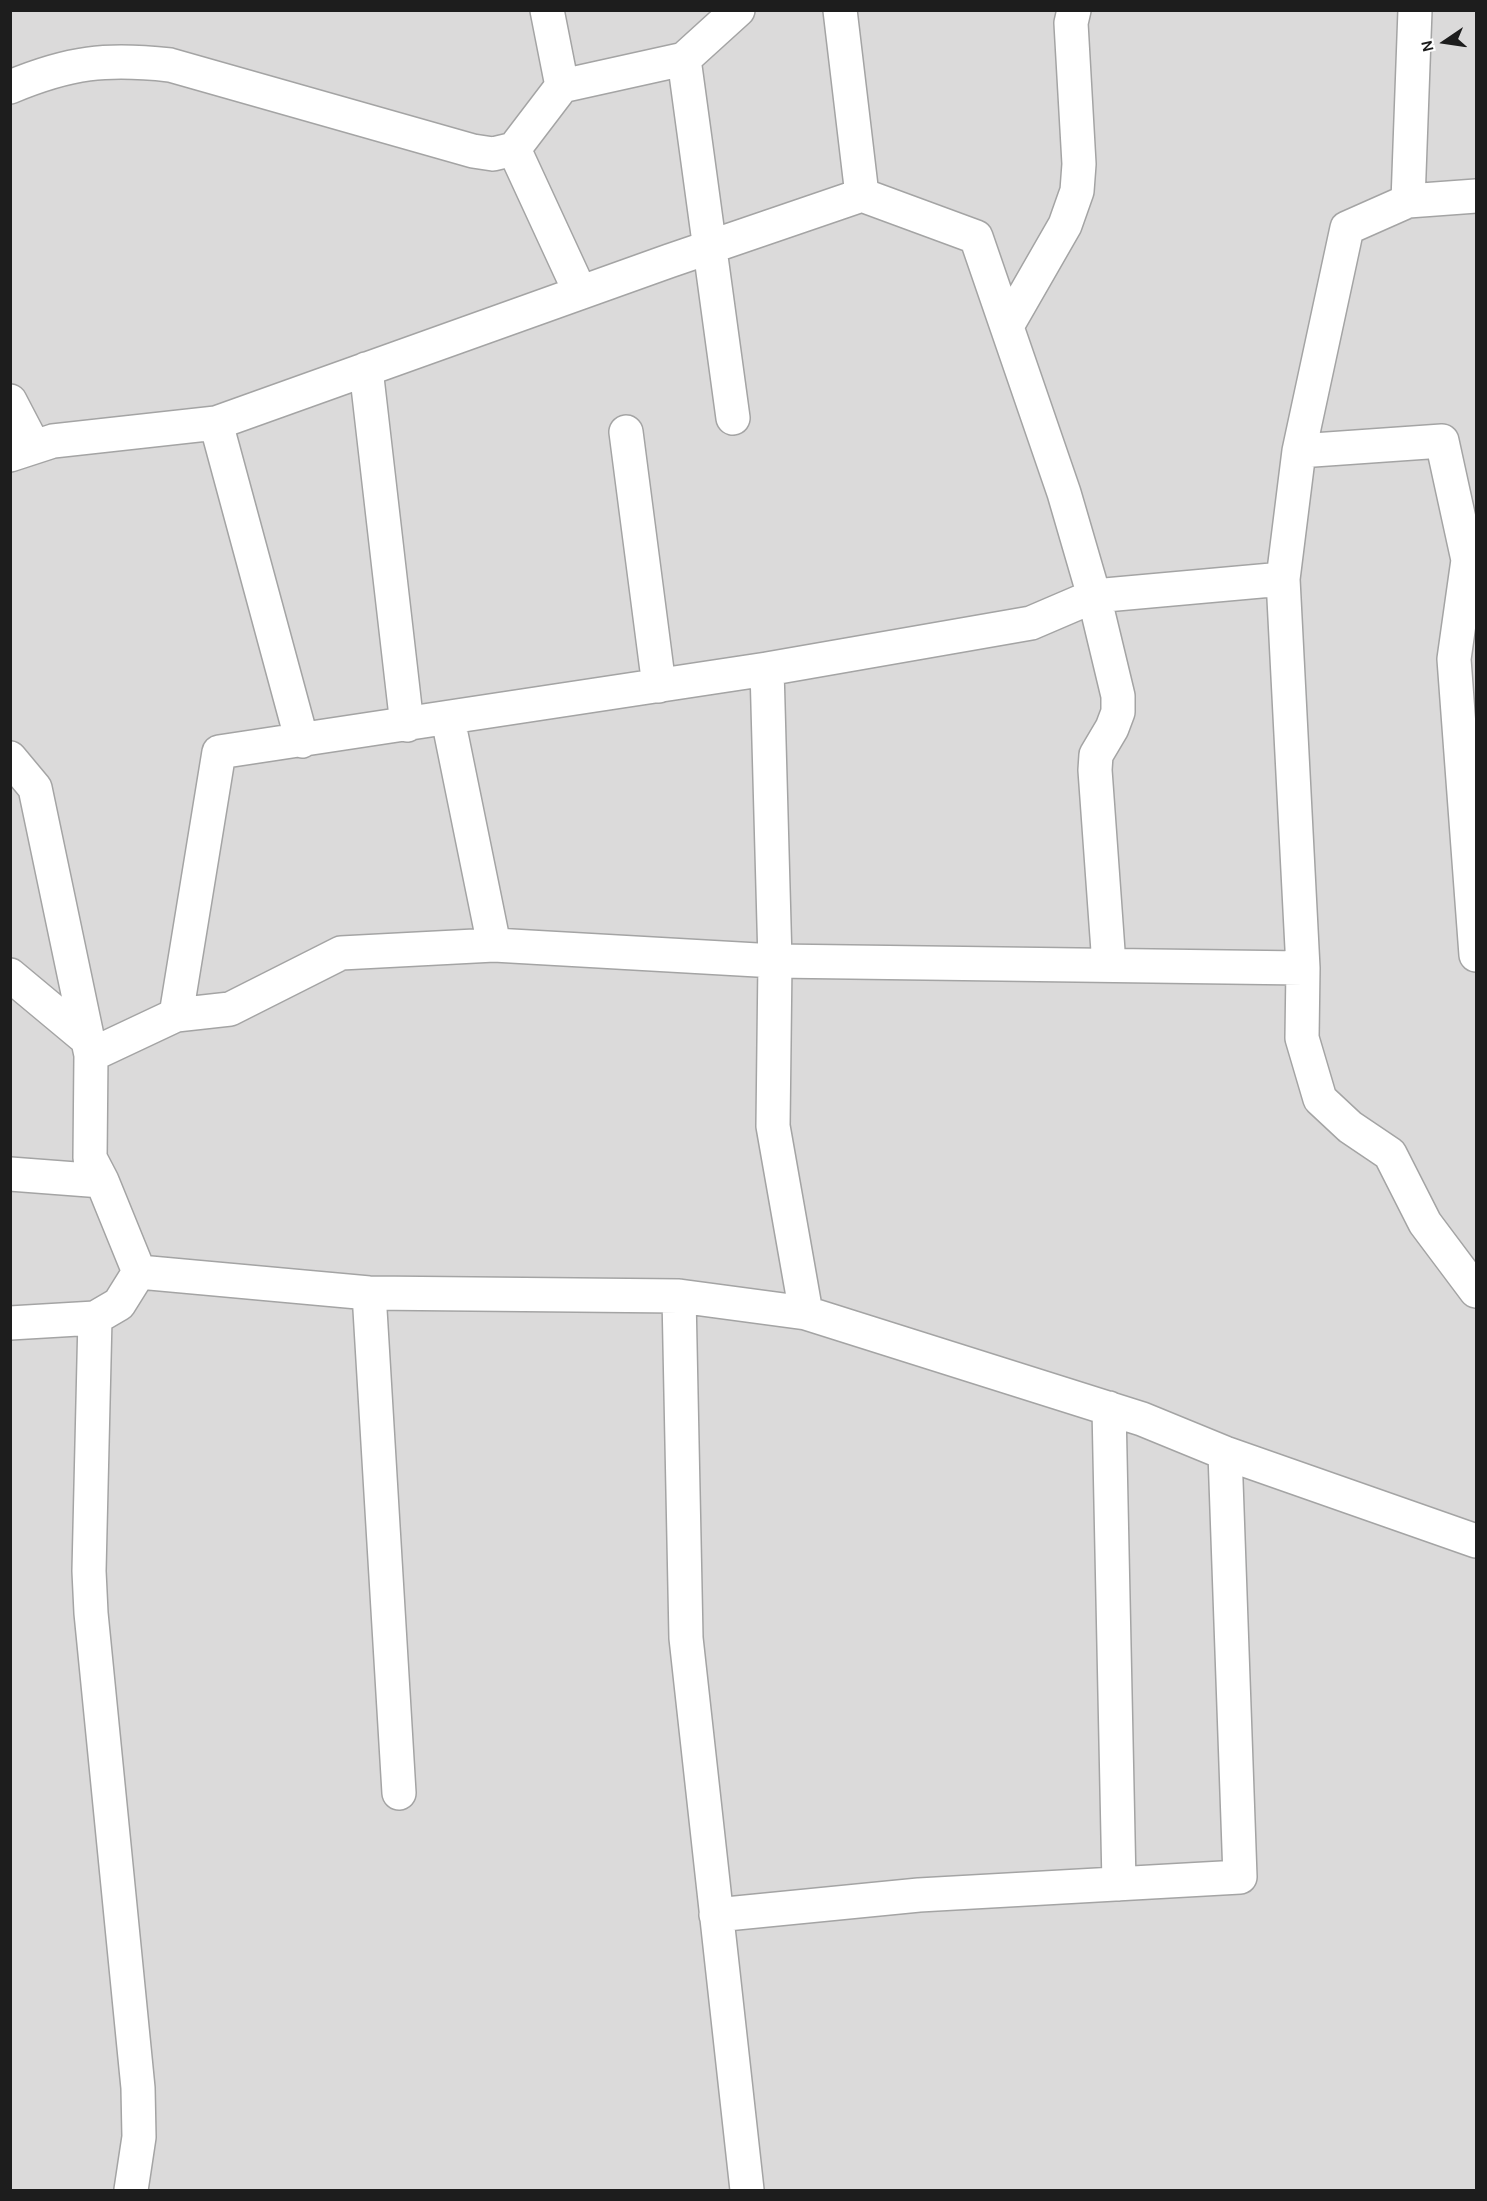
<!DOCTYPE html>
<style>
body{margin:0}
#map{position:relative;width:1487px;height:2201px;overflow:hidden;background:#efede2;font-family:Karla,sans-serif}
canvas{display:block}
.frame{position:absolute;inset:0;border:12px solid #1d1d1d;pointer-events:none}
.north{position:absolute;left:1415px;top:12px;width:60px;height:60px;-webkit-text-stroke:4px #fff;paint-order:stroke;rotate:257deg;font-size:16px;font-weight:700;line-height:24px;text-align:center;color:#1d1d1d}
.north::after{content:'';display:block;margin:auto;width:21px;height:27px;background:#1d1d1d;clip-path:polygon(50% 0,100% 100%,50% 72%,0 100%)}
</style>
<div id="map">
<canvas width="1487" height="2201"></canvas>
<div class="frame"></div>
<div class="north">N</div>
</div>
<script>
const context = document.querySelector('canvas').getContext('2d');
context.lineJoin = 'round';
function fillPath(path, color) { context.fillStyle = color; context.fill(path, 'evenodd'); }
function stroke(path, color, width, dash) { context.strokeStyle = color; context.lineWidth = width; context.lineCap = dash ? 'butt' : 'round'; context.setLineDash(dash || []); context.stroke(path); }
fillPath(new Path2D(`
 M11,11H1476V2190H11Z`), '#dbdada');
const minor = new Path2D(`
 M547,10L562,86
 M840,10L862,195
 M1415,10L1408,201L1347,228L1299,451L1283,579L1303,968L1302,1038L1320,1099L1350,1127L1390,1154L1425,1223L1476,1291
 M684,59L733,418
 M10,87C70,62 106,58 170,65L473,151L493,154L514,149
 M1408,201L1476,196
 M580,292L514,149L562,86L684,59L738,10
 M1007,326L1065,225L1077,191L1079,164L1071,23L1074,10
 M366,369L407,725
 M10,401L34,447
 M216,423L669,261L862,195L976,237L1064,493L1094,596L1118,696V712L1112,728L1096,755L1095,770L1109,965
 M626,432L659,686
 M1299,451L1442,441L1468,560L1454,659L1476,955
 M10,455L53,441L216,423L302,741
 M448,719L494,945
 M10,758L35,788L91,1055L90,1158L102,1181L139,1272
 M10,975L88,1040
 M176,1015L219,752L767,669
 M91,1055L176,1015L230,1009L341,953L494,945L775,961L1303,968
 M10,1174L102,1181
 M139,1272L369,1293L679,1296L806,1313L1142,1419L1225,1453L1476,1541
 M369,1293L399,1793
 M679,1296L686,1638L747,2190
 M806,1313L773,1126L775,961L767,669L1031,623L1094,596L1283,579
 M95,1318L89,1571L91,1613L138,2088L139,2137L131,2190
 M10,1323L95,1318L119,1304L139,1272
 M1109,1408L1119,1884
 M716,1915L919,1895L1240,1877L1225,1453`);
stroke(minor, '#a4a4a4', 36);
stroke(minor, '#fff', 33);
</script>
